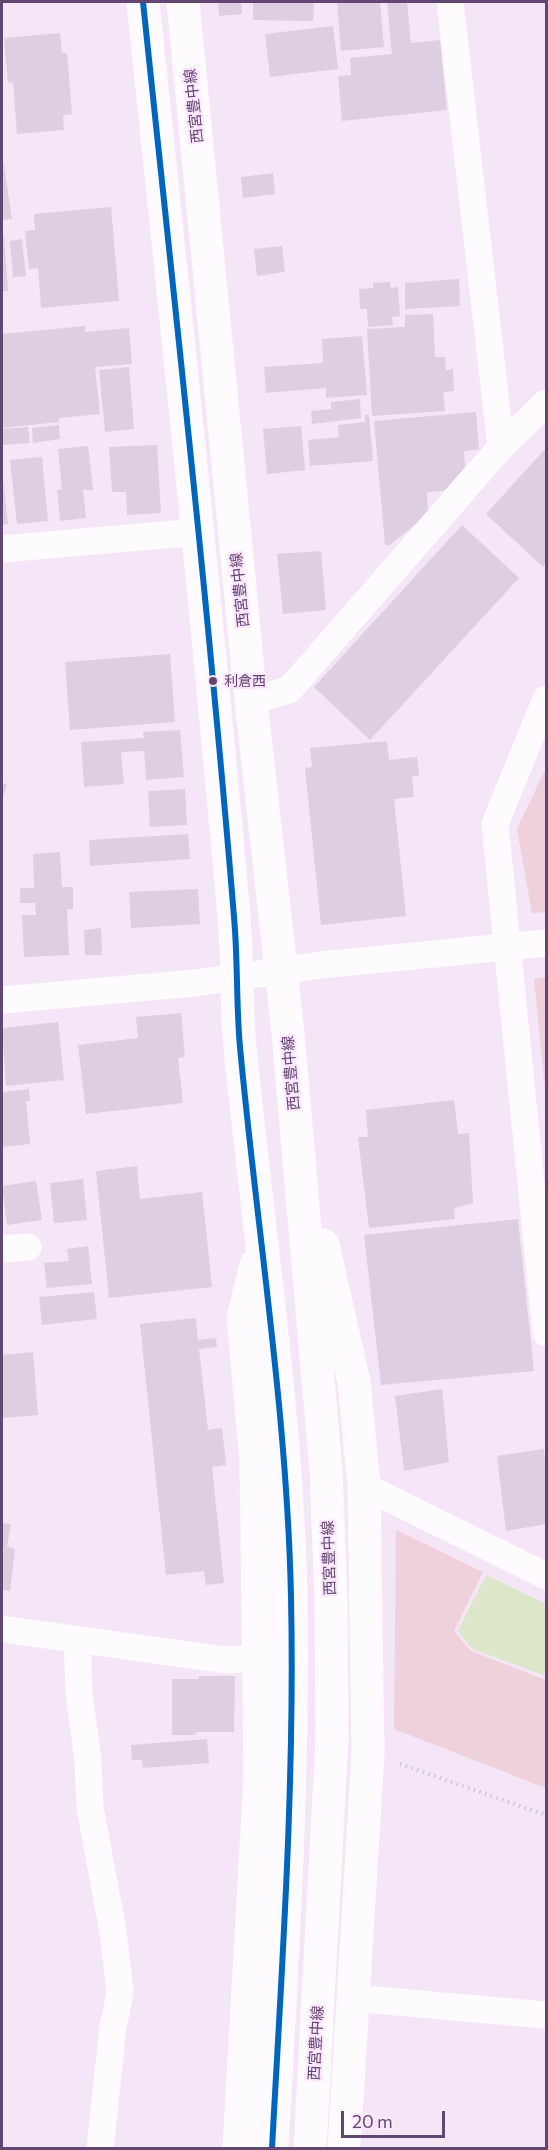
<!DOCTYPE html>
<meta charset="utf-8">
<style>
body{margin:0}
#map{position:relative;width:548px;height:2150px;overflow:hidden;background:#f4e6f6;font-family:Commissioner,sans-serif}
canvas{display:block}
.frame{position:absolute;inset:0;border:3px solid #634773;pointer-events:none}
.scale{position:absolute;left:341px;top:2111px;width:104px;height:27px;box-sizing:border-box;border:3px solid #634773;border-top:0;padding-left:8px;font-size:18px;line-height:21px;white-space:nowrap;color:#634773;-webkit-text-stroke:4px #fce7ff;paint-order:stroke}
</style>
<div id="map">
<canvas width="548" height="2150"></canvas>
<div class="frame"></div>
<div class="scale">20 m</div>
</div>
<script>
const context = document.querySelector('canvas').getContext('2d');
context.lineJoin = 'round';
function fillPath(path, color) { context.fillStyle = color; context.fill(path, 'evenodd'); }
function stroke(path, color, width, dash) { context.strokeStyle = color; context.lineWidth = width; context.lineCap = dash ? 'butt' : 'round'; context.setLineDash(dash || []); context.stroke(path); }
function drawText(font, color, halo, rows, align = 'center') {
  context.font = font + ' Commissioner,"Noto Sans JP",sans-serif'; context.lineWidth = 4.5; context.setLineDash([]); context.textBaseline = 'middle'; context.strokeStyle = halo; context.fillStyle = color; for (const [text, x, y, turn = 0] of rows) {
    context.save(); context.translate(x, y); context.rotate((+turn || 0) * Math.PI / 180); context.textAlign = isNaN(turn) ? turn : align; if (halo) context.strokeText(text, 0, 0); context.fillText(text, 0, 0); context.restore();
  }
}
fillPath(new Path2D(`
 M546,768V912L532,913L517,829Z
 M546,977V1101L534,979Z
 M396,1530L483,1572L454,1631L471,1651L546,1680V1788L394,1729Z`), '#eed1db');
fillPath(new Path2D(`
 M486,1575L546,1604V1676L472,1649L458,1631Z`), '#dce6c8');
fillPath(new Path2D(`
 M218,2H241L242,14L219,16Z
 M253,2H314L313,21L253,20Z
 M337,2H380L384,47L341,51Z
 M387,2H407L411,43L440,40L447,110L342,121L338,76L351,75L350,58L392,54Z
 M333,26L338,69L270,77L265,34Z
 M60,33L62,53H67L72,114L63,115L64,130L17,134L13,82L8,83L4,38Z
 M2,153L12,219L2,220Z
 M273,173L275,194L243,198L241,177Z
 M111,207L119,301L41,308L38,268L29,269L25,231L35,230L34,214Z
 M2,236H4L8,291H2Z
 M22,239L26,276L13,277L10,241Z
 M282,246L285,272L257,276L254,249Z
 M459,279L460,306L405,309V283Z
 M390,282L391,288L398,287L400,316L392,317L393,325L368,327L367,309H360L359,289L373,288V283Z
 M433,314L435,357H445L446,370L453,369L454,391L443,392L445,411L372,416L367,329L405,327V315Z
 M85,326V332L129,328L132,364L95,367L100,414L59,418V422L2,428V334Z
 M362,336L367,395L326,398V388L266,393L264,367L323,363L322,339Z
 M129,367L134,429L105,432L99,370Z
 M360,399L361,418L312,424L311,411L331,409V402Z
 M476,412L479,449L464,451L465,467L444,491L427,492L428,514L390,545H385L374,421Z
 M365,415H369L373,461L310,466L308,440L339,437L338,425L365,422Z
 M59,425L60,439L33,443L32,428Z
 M301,426L305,470L267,474L263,429Z
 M28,427L30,443L2,445V429Z
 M157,445L161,513L127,515L126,492H112L109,447Z
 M88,446L93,490H83L86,518L60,521L57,490L62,489L58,449Z
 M546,448V562L543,567L486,514Z
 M42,457L48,521L17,524L10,460Z
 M2,479H3L8,524L2,525Z
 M462,525L519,578L370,740L314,687Z
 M321,551L326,610L283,614L277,554Z
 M170,654L175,722L70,730L65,662Z
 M180,730L184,777L146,780L144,751L121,752L124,784L84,787L81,742L144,738L143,732Z
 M387,741L389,760L417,757L419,776H412L414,797L394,799L406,916L321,925L305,768L312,767L310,748Z
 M2,783L7,785L2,800Z
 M185,789L187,825L150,827L148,791Z
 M188,834L190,859L90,866L89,840Z
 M60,852L62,887H73V909H67L69,955L24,957L22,915H36L35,903H20V888H34L33,854Z
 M198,889L200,924L131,928L129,892Z
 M101,928L102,955H85L84,930Z
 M181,1013L185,1057L178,1058L183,1103L86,1114L78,1045L138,1038L136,1017Z
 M58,1022L64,1080L6,1086L2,1028Z
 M29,1089L30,1101H26L30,1144L2,1147V1092Z
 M454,1100L458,1134L469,1133L473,1203L454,1208L455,1219L369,1228L358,1137H368L366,1110Z
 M137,1166L140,1199L202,1192L212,1287L109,1298L96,1171Z
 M83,1179L87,1220L54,1223L50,1183Z
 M36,1181L42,1220L7,1225L2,1186Z
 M518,1219L534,1371L381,1385L364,1235Z
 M88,1246L92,1284L47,1288L44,1263L69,1261L67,1249Z
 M94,1292L97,1319L42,1325L39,1297Z
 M196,1318L198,1340L216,1338L217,1347L199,1349L208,1430L222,1428L226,1465L212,1467L224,1583L206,1585L204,1571L166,1575L140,1324Z
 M33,1352L38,1415L2,1418V1355Z
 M442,1389L449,1462L404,1471L395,1396Z
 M544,1449L546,1472V1524L506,1531L497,1456Z
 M2,1523L11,1524L7,1547L15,1549L10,1591L2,1590Z
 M199,1676H235L234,1732H196L195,1735H172V1679H199Z
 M207,1739L209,1763L143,1768L142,1760H132L131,1745Z`), '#ddcee2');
stroke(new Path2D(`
 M400,1764L546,1815`), '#d0c6d5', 4, [1.5, 4.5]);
stroke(new Path2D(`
 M450,2L501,447
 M2,549L198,532
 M546,699L495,824L546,1333
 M251,701L289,690L501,447L546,403
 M2,1000L195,983L321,965L546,943
 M2,1249L28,1247
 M364,1486L546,1576
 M2,1629L226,1660L258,1658
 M77,1641L79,1693L88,1761L90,1808L113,1931L120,1992L113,2028L100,2148
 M352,1998L546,2015`), '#fdfbfe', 27);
stroke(new Path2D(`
 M143,2C175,307 207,612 234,917C238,960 236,1004 240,1047C258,1230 287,1413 291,1597C294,1781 282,1965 272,2148
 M183,2L251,701L288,1033L326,1471L331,1597L332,1739L310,2148
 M323,1245L354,1382L364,1486L368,1753L344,2148
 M239,2148L260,1776L256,1461L243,1318L256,1265`), '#fdfbfe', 33);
stroke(new Path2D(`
 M143,2C175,307 209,612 234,917C238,961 236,1004 240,1047C257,1230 287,1412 291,1597C295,1780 282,1965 272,2148`), '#0065bd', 6);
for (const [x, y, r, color] of [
 [213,681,5,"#634773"]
]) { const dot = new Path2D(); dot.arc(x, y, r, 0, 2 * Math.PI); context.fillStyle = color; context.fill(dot); stroke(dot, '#fce7ff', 2); }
drawText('14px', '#634773', '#fce7ff', [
 ["利倉西",224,681]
], 'left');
drawText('15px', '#634773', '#fce7ff', [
 ["西宮豊中線",194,106,-96],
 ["西宮豊中線",240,590,-96],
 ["西宮豊中線",291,1073,-95],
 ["西宮豊中線",329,1558,-92],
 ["西宮豊中線",316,2043,-87]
]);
</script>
